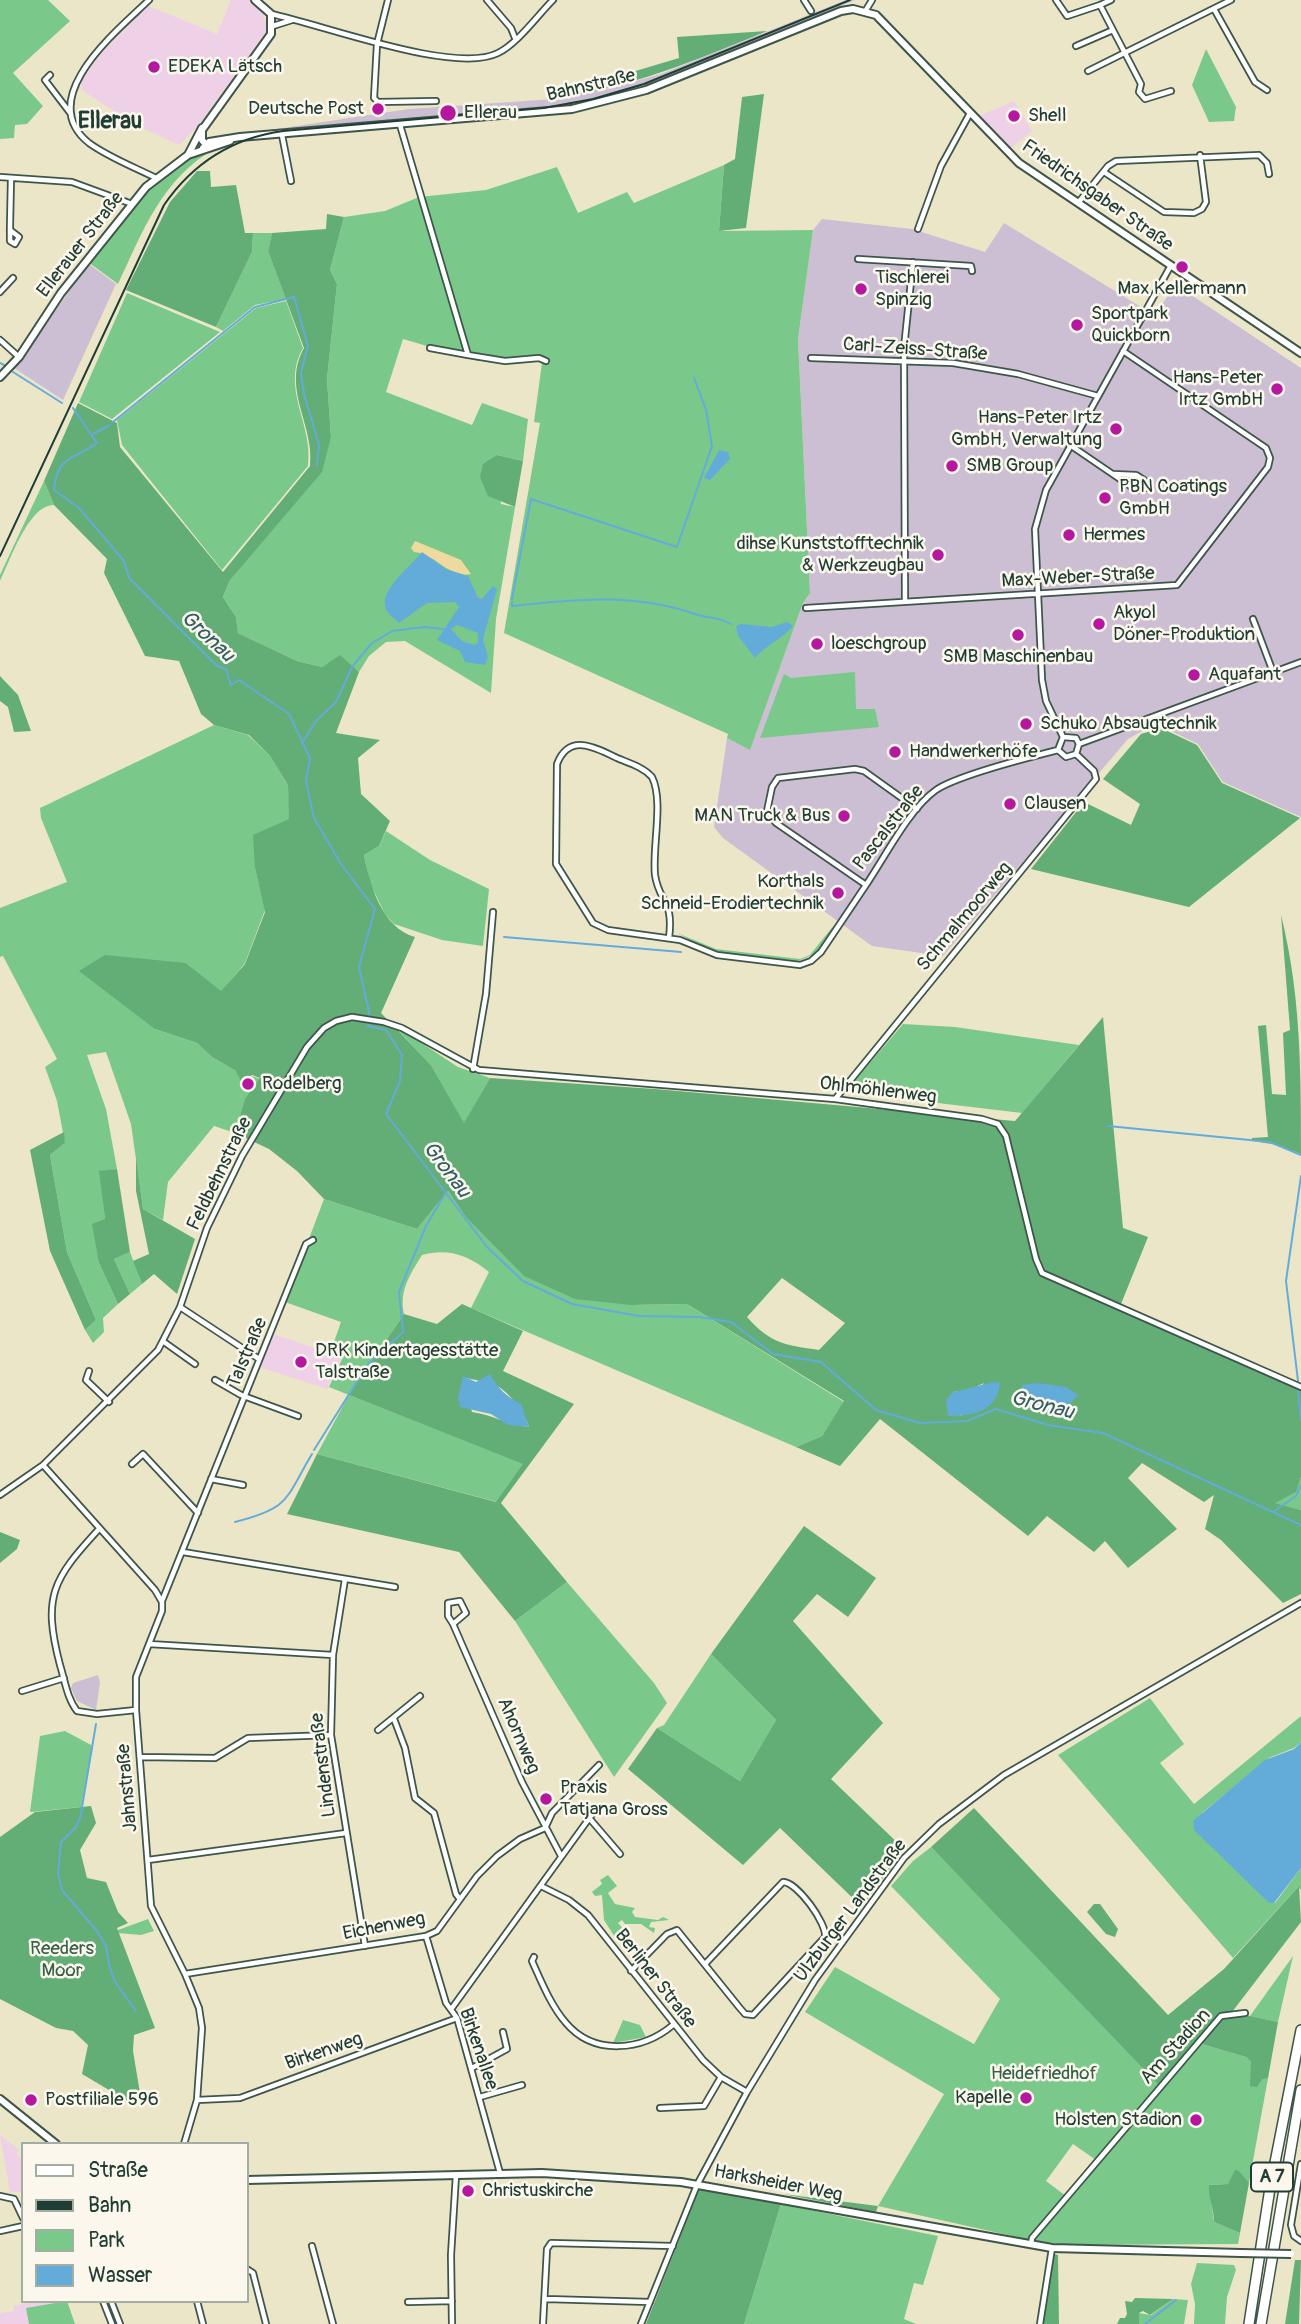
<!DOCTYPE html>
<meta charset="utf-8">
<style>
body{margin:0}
#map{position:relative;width:1301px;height:2324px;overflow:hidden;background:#ece6c9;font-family:Pangolin,sans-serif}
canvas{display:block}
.legend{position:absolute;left:21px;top:2142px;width:228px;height:161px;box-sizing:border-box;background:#fbf7ec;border:2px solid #a3ada2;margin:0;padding:9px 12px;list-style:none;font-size:21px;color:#1f3d34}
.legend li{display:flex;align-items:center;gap:14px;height:35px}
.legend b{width:35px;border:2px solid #a3ada2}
</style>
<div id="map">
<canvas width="1301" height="2324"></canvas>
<ul class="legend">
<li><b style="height:9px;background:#fff"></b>Straße</li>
<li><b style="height:9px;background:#1f3d34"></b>Bahn</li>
<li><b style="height:19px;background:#7ac98a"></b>Park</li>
<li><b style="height:19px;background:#63acda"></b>Wasser</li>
</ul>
</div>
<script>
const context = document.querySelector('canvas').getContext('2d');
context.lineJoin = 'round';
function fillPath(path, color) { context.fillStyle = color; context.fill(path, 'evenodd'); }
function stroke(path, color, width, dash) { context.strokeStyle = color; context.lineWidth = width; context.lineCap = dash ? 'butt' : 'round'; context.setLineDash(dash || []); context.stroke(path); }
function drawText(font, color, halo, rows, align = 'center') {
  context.font = font + ' Pangolin,sans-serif'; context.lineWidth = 5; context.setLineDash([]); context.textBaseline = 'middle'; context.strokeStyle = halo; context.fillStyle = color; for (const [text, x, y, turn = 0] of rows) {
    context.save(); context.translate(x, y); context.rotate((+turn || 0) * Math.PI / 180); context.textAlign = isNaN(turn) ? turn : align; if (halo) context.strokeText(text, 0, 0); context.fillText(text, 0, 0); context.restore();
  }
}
fillPath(new Path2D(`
 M231,0H249L263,12L267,30L198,126L179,145L136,125L83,91L80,81L105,49L148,6L217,34Z
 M1014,101L1032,131L1009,150L979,116Z
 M273,1334L342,1357L327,1389L259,1367Z
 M0,2135L20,2150L16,2154L23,2160V2199L21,2192H10Z
 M39,2301H67L75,2324H0V2313L14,2311L13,2306Z`), '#eed0e7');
fillPath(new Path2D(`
 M846,0H855L650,84L576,105L237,135L409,109L554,99L603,90L661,74Z
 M822,219L912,229L985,252L1004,223L1154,315L1176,285L1301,368V817L1223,782L1198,744L1161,726L1144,730L1128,739L943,956L872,946L723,838L714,827L727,738L750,749L803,603L810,593L798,339L813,230Z
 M89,264L116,284L63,400L14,368Z
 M98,1675L100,1682L96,1710L77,1701L71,1688L73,1683Z`), '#ccbed3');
fillPath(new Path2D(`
 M0,0H48L70,21L13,73L43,106L27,124L15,125L14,138L0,139Z
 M1206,49L1236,107L1234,121L1209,122L1192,85Z
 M216,148C162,178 143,231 118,284L88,262C124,217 158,166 216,148Z
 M724,165L719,231L813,230L798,339L810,593L803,603L750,750L727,738L728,734L504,633L540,423L534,422L542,363L539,361H478L403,339L386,392L472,425L482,403L528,419L523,461L497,455L501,504L515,507L496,619L491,693L405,641L386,642L369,656L359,672L340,656L322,667L297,661L238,633L236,617L223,597L230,580L331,437L327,379L337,284L330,270L344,217L385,211L419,197L486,190L557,167L578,213L627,192L634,203Z
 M253,233H272L268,251L286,299L255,305L223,331L216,327L252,252Z
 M127,293L220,332L112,419L79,402Z
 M286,301L303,348C280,389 314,424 308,466L222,570L122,445L117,420L256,308Z
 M44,481L54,505C29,504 10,561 0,581V575Z
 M855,672L856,709H875L879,727L760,738L784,674L791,678Z
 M214,725L248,735L270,756L288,785L290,819L255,868L265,910L245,963L221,992L186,963L155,1029L197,1043L212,1057L236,1071L261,1079L246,1098L235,1133L214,1126L168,1182L163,1220L143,1209L131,1124L106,1052L87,1055L106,1109L117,1169L100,1172L105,1219L99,1263L118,1304L103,1318L104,1332L93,1343L85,1330L96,1320L67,1252L50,1155L65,1143L57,1101L45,1067L57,1059L3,956L0,957V908L67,882L41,818L40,808Z
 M386,831L430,860L489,889L483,946L442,940L394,924L385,914L370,883L364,855L379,846Z
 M834,925L817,953L796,962L713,952L677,933L716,949L800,959L810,955Z
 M391,1023L458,1067L490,1078L464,1124L431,1065Z
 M903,1024L955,1027L1079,1045L1022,1113L845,1092Z
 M448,1191L465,1216L631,1305L687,1304L844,1402L822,1436L796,1447L471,1308L489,1272C468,1255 448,1248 422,1255C410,1275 399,1290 404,1314L349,1395L524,1464L497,1502L317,1454L349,1395L329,1387L343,1357L330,1353L341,1322L285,1302L324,1199L417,1229Z
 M130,1252L142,1284L130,1294L114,1259Z
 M1301,1477V1510L1274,1503L1295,1492Z
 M567,1582L654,1683L667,1703L614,1777L515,1621Z
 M711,1654L776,1720L740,1781L657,1728L664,1725Z
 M1150,1698L1184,1744L1160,1763L1194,1804L1301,1716V1742L1294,1748L1269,1758L1202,1813L1275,1903L1301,1868V1890L1298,1887L1233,1958L1058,1755Z
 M65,1731L93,1746L81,1807L30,1812L40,1736Z
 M931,1847L1050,1970L1198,2043L1246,2057L1251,2062L1252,2077L1268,2078L1249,2183L1233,2177L1228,2184L1209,2185L1214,2222L1240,2233L1238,2244L1068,2245L1039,2242L878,2206L944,2094L805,2012L835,1967L974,2044L1000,1999L891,1886L913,1861ZM1073,2144L1096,2160L1066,2196L1046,2181Z
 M608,1875L617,1886L608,1893L615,1904L635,1908L632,1912L635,1917L658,1920L663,1917L669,1920L651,1922L649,1927L655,1928L654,1933L641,1924H625L622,1920L618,1923L625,1931L616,1939L604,1920L602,1895L595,1896L592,1892L602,1884L600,1880Z
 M148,1919L154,1931L141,1935L118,1933V1930Z
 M1293,1956L1278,2022L1250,2016Z
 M623,2020L640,2025L646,2037L613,2043Z
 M781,2204L938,2236L923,2285L914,2283L904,2319L916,2324H744Z
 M1197,2263L1234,2265L1236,2270L1227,2297L1225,2324H1194L1195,2304L1191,2284Z
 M1173,2299L1188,2300L1184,2324H1139V2313L1151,2315Z
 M67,2301L75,2324H29L26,2308Z`), '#7ac98a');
fillPath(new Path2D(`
 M767,31C697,60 629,88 554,99L552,96L679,58L677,37Z
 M764,94L746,228L719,231L724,165L735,159L742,97Z
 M197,171H210L211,187L236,185L245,233H253L252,252L216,327L126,290L170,202Z
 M327,214L344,217L330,270L337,284L327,379L331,437L322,472L230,580L223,597L236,617L238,633L297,661L322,667L340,655L359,672L336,733L380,740L358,758L361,794L390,821L379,846L364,855C370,885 382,928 415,937L381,1013L431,1065L464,1123L490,1078L655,1089L1015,1121L1103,1017L1123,1228L1148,1237L1121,1304L1301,1384V1477L1296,1492L1275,1503L1301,1510V1594L1283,1603L1221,1540L1205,1529L1214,1495L1204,1502L1142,1463L1128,1478L1177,1529L1128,1568L1105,1541L1094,1552L1047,1516L1028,1536L880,1419L840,1466L796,1447L822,1436L844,1401L687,1304L631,1305L575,1299L524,1276L465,1216L448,1191L417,1229L324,1199L297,1171L269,1149L235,1133L245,1099L260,1078L252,1075L241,1081L236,1071L212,1057L197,1043L155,1029L79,971L105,955L186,963L221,991L245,964L265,912L255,868L253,835L289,819L288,785L270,756L249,735L214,725L201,714L179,661L145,656L104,573L107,559L54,505L44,481L78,403L117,423L120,447L223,572L310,466C315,425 281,389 304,348L268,251L272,233L326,229ZM782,1278L845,1323L819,1350C785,1345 771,1344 747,1317ZM984,1383L961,1416L953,1392L969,1390Z
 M497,455L523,461L515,507L488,496L480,477L483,464Z
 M0,676L18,695L31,731L14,732L8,707L0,701Z
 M1161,728L1197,745L1222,783L1300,818L1189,907L1031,869L1084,802L1131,825L1140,804L1103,779L1141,734Z
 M1281,915C1301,995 1301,1072 1301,1154L1278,1145L1252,1141V1138L1268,1137L1258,1026L1266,1025L1272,1094L1286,1095L1283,1033L1290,1030Z
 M64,1132L65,1143L50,1155L67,1252L96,1320L85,1330L50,1251L30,1150Z
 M136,1157L143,1209L195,1239L177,1294L154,1274L142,1284L133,1261L149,1254L136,1191Z
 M117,1169L130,1252L114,1259L130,1294L118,1304L99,1263L92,1224L105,1219L99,1171Z
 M462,1304L523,1331L503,1371L574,1404L501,1503L567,1582L515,1621L459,1552L287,1514L317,1454L496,1502L523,1464L349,1395L404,1314L437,1324ZM463,1377C473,1380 485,1381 495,1385C508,1390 526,1415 529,1427C508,1425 493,1415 472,1412Z
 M804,1526L876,1578L848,1617L817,1594L793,1621L883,1723L831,1779L904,1849L862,1907L780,1828L743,1865L628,1769L657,1728L740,1781L776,1720L711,1654Z
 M0,1532L20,1540L17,1549L0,1563Z
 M91,1806L96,1823L80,1850L87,1878L106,1882L118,1912L128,1923L117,1928L155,2028L134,2035L133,2051L141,2099L136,2106L82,2074L88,2045L73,2031L56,2028L0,1999V1837L35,1812Z
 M974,1808L1168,2015L1224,1969L1299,1886L1301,1922L1232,2012L1278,2022L1268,2078L1262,2079L1257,2087L1250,2086L1251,2062L1246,2057L1198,2043L1160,2086L931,1847Z
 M1094,1904H1100L1118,1929L1115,1937L1106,1934L1087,1912Z
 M1235,2170L1239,2171L1249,2183L1240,2233L1214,2222C1214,2208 1208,2197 1209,2185L1228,2184Z
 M699,2189L781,2204L744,2324H646Z
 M783,2194L878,2206L876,2212Z
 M1054,2254L1058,2255L1059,2324H1041Z
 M1295,2260H1301L1299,2324H1285Z
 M1135,2298L1173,2299L1150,2315L1143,2311L1139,2313V2324H1117L1120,2318H1125L1127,2314L1125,2301L1132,2302Z`), '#63ad76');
fillPath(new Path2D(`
 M415,541L461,560L471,574C449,579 435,553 414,552L411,548Z`), '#eeda9e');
fillPath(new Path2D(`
 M719,450L728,452L730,459L710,480L704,478Z
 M422,552L446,569L468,576L478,598L482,599L493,586L497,589L483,639L488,657L485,665L465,662L460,651L437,640L459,607L455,602L427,603L399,623C394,618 386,613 385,606C381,588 413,564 422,552ZM457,625L478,633V643L474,645L462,641L451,629Z
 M787,622L793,626C785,637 766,645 755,658L738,636L736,626L741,624L772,627Z
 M490,1374C496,1387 508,1398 521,1404L529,1427L508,1425L491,1414L460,1407L458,1398L463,1376L476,1382Z
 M1000,1382C998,1411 974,1416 948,1416L946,1400L953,1392C970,1389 983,1383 1000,1382Z
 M1038,1383L1066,1387L1078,1395L1061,1413C1043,1413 1030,1411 1020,1396L1022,1385Z
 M1301,1742V1868L1274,1903H1269L1194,1830L1193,1821L1265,1760L1294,1749Z`), '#63acda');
stroke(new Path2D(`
 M0,363L4,365
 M13,372L62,403
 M73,408L97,443C72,461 57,455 54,490L79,508L124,561L129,578L217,666L226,669L231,685L239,680L289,714L310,758L306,781L314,818L341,864L375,909L359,967L369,1012L368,1026L386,1030L402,1055L400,1081L386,1114L487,1247L523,1281L572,1304L639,1316L699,1317L731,1322L773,1354L821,1362L876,1410L920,1423L967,1421L996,1409L1048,1425L1103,1433L1301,1525
 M113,422L255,307L294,297L308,346L301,372L304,394L319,445L317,465
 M93,434L110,425
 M512,599L531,499L677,547L712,446L706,410L694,378
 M512,602V606C574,599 635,593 695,614C709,619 717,616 731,624
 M302,743L316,721L336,702L352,667L371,644L392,631L424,627L443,629
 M504,937L681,952
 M1108,1126L1270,1142L1301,1155
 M1298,1381L1286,1281L1301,1176
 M1298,1389L1301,1420
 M314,1450L368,1364L403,1332L399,1292L426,1226L445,1194
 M1273,1512L1296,1496L1301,1485
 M235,1522C291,1508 285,1499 312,1454
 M81,1813L96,1724
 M81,1815L76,1827L61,1842L58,1874L62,1890L97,1931L106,1946L109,1965L115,1982L136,2011
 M1145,2324L1176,2300`), '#63acda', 2);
const street = new Path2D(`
 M149,0C118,30 33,98 89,143C108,157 134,167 156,178
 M388,0L377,44L374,98L378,102L436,101
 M487,0L511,28L515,38
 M804,0L811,11
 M1056,0L1067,16L1100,5L1141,84L1139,92L1145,99L1171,91
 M1100,5L1111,0
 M1214,9L1255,82L1267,90
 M866,10L872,0
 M271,14C321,24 454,75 498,53C518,43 537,16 553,0
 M273,26L292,20
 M1076,46L1113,30
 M1088,71L1231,0
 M50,75L45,80L71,114
 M400,125L468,355L505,361L539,358L546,361
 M282,135L291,181
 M1104,172L1164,212L1194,213L1202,209L1206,202L1200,155
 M0,177L72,182L132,204
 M1078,203L1108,166L1116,161L1259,155L1267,163L1269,174
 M918,229L941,166L969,115
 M10,230L19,237L15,244L10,241V226L11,178
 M858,259L971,266L972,271
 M0,292L13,278
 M0,340L19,357
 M430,348L468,355
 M811,358L953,363L1018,374L1098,396
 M1070,445L1136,490L1145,488L1144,480L1136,475L1113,474
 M905,601L904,348L913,262
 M806,608L1177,585L1268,467L1270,458L1266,448L1123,351
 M1253,619L1273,672
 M1063,737L1046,701L1042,680L1035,529L1046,490L1170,267
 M1063,737L1058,750L1066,757L1076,754L1079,744
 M1063,737L1076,738L1079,744
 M1079,744L1301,662
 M917,809L864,771L855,769L778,778L772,787L767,811L776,823L866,885C885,857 909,809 936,790C958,775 1030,757 1058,750
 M669,938C674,899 659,903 655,875C652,847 664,801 652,777C643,767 629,763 617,758C595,747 569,733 557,764L556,864L593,923L608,930L680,940L717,955L800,965L811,961L821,952L866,885
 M473,1069L486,994L493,912
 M836,1098L1096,779L1094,771L1076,754
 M180,1307L259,1359
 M164,1342L195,1364
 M89,1371L86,1380L109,1402
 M215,1380L241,1395L298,1416
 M132,1464L143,1454L198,1513
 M43,1465L155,1590L162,1602V1611L136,1677V1710L151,1906L185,1974L199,2008L202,2028L197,2100L184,2144
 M211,1479L243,1485
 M0,1495L43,1465L158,1350L180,1307L207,1228L242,1156L307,1047L324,1028L336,1021L352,1017L384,1022L402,1028L479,1070L835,1099L982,1119L998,1124L1006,1136L1036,1259L1042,1273L1301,1387
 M99,1529C53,1579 42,1596 60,1665C65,1681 67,1698 77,1711L97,1714L136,1710
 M183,1552L395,1587
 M345,1579L333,1655L331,1735L365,1946
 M162,1601L306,1244L313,1240
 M453,1624L448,1616V1603L460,1601L466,1613L453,1624L522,1782L561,1856
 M149,1644L333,1655
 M22,1691L64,1678
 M394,1719L405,1748L415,1798L434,1813L456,1894L459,1898
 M378,1730L420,1696
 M140,1757L215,1758L248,1738L331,1735
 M590,1819L620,1854
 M148,1860L346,1833
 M541,1886L569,1900L588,1915L703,2060L721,2077L747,2092
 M426,1936L446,2003L457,2018L500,2173
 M534,1957L532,1961C541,1981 551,2006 566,2023C594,2056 642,2051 673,2025
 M631,1971L667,1934L677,1930L739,2007L745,2014L753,2015L825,1937C827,1923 797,1882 783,1882L706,1963
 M185,1974L426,1936L437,1931L477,1876L497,1856L520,1839L545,1828L552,1813L599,1765
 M452,2008L593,1813
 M472,2068L507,2049L503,2032
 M480,2097L522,2085
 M197,2100L240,2098L457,2018
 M660,2108L704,2106L721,2077
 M1301,2164L1291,2225L1294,2236L1301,2241
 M0,2196L14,2199L23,2218
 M0,2231L23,2226
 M1031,2244L1032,2238L1221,2016L1245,2013
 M312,2246L333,2324
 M247,2269L253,2273L266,2324
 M546,2299L650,2302
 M103,2301L112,2324
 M111,2301L120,2324
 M197,2301L203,2324
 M408,2302L452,2301
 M452,2324L451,2255L456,2175
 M543,2324L547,2249L551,2243L673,2246
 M641,2324L697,2185L747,2092L815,1980L904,1858L939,1824L1004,1775L1301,1603
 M1040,2324L1052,2248`);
const secondary = new Path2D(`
 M208,147L202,140V130L271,34V14L255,0
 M203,148L209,142L240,137L572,109L646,90L841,11L853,9L876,15L1019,163L1301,353
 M188,155L202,128
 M0,377L19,357L61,293L146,187L188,155L230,141
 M0,2099L56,2144
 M247,2180L542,2173L681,2182L1052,2248L1241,2253`);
const highway = new Path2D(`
 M1249,2324L1270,2188L1301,2030
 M1261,2324L1301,2090`);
stroke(street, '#3e564a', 8);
stroke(secondary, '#3e564a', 10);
stroke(highway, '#3e564a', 12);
stroke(street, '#fff', 4.5);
stroke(secondary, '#fff', 6);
stroke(highway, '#fff', 9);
stroke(new Path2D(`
 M0,556L164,205C193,163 233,138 283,131L544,108L593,99L644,84L850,0`), '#1f3d34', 2);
const secondaryBridge = new Path2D(`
 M1241,2253L1291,2254`);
stroke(secondaryBridge, '#3e564a', 10, []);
stroke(secondaryBridge, '#fff', 6);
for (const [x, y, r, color] of [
 [154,67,7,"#b5179e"],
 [378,109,7,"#b5179e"],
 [448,113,9,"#b5179e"],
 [1014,116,7,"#b5179e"],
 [1182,267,7,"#b5179e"],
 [861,289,7,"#b5179e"],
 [1077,325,7,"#b5179e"],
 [1277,389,7,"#b5179e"],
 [1116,429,7,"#b5179e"],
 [952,466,7,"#b5179e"],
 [1105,498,7,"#b5179e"],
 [1069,535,7,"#b5179e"],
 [938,555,7,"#b5179e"],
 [1099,624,7,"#b5179e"],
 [1018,635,7,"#b5179e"],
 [817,644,7,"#b5179e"],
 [1194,675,7,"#b5179e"],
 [1026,724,7,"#b5179e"],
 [895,752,7,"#b5179e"],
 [1010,804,7,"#b5179e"],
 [844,816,7,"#b5179e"],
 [838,893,7,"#b5179e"],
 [248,1084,7,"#b5179e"],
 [301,1362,7,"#b5179e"],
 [546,1799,7,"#b5179e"],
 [1026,2098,7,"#b5179e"],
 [31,2100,7,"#b5179e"],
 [1196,2120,7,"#b5179e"],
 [468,2191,7,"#b5179e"]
]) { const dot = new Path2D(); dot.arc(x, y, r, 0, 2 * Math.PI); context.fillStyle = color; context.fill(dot); stroke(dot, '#fbf7ec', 2.5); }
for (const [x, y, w] of [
 [1272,2177,42]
]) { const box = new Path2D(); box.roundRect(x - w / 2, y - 14.5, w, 29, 5); context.fillStyle = '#fbf7ec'; context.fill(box); stroke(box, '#1f3d34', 2); }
drawText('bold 18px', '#1f3d34', null, [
 ["A 7",1272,2177]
]);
drawText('19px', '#1f3d34', '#fbf7ec', [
 ["EDEKA Lätsch",168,67],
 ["Deutsche Post",364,109,"right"],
 ["Ellerau",464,113],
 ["Shell",1028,116],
 ["Tischlerei",875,278],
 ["Spinzig",875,300],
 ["Max Kellermann",1182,289,"center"],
 ["Sportpark",1091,314],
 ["Quickborn",1091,336],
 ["Hans-Peter",1263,378,"right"],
 ["Irtz GmbH",1263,400,"right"],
 ["Hans-Peter Irtz",1102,418,"right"],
 ["GmbH, Verwaltung",1102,440,"right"],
 ["SMB Group",966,466],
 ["PBN Coatings",1119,487],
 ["GmbH",1119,509],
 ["Hermes",1083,535],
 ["dihse Kunststofftechnik",924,544,"right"],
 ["& Werkzeugbau",924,566,"right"],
 ["Akyol",1113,613],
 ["Döner-Produktion",1113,635],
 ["loeschgroup",831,644],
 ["SMB Maschinenbau",1018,657,"center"],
 ["Aquafant",1208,675],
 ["Schuko Absaugtechnik",1040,724],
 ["Handwerkerhöfe",909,752],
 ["Clausen",1024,804],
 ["MAN Truck & Bus",830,816,"right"],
 ["Korthals",824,882,"right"],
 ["Schneid-Erodiertechnik",824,904,"right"],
 ["Rodelberg",262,1084],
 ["DRK Kindertagesstätte",315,1351],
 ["Talstraße",315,1373],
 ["Praxis",560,1788],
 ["Tatjana Gross",560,1810],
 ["Kapelle",1012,2098,"right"],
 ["Postfiliale 596",45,2100],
 ["Holsten Stadion",1182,2120,"right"],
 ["Christuskirche",482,2191]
], 'left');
drawText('19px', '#1f3d34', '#fbf7ec', [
 ["Bahnstraße",591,86,-13],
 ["Friedrichsgaber Straße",1097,196,35],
 ["Ellerauer Straße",81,245,-52],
 ["Carl-Zeiss-Straße",915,350,4],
 ["Max-Weber-Straße",1078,578,-3],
 ["Pascalstraße",889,828,-52],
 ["Schmalmoorweg",965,917,-50],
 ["Ohlmöhlenweg",878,1091,7],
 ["Feldbehnstraße",220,1174,-64],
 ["Talstraße",248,1353,-67],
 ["Ahornweg",518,1736,67],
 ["Lindenstraße",324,1765,-97],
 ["Jahnstraße",128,1788,-95],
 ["Ulzburger Landstraße",851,1911,-53],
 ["Eichenweg",384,1927,-11],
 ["Berliner Straße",655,1979,52],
 ["Am Stadion",1176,2047,-48],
 ["Birkenallee",478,2049,71],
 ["Birkenweg",324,2052,-19],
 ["Harksheider Weg",778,2184,11]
]);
drawText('19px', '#36604a', '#fbf7ec', [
 ["Reeders",62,1949],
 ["Moor",62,1971],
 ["Heidefriedhof",1044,2074]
]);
drawText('italic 21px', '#335e66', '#fbf7ec', [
 ["Gronau",207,637,43],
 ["Gronau",446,1170,53],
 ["Gronau",1042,1406,14]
]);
drawText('bold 23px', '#1f3d34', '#fbf7ec', [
 ["Ellerau",110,122]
]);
</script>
